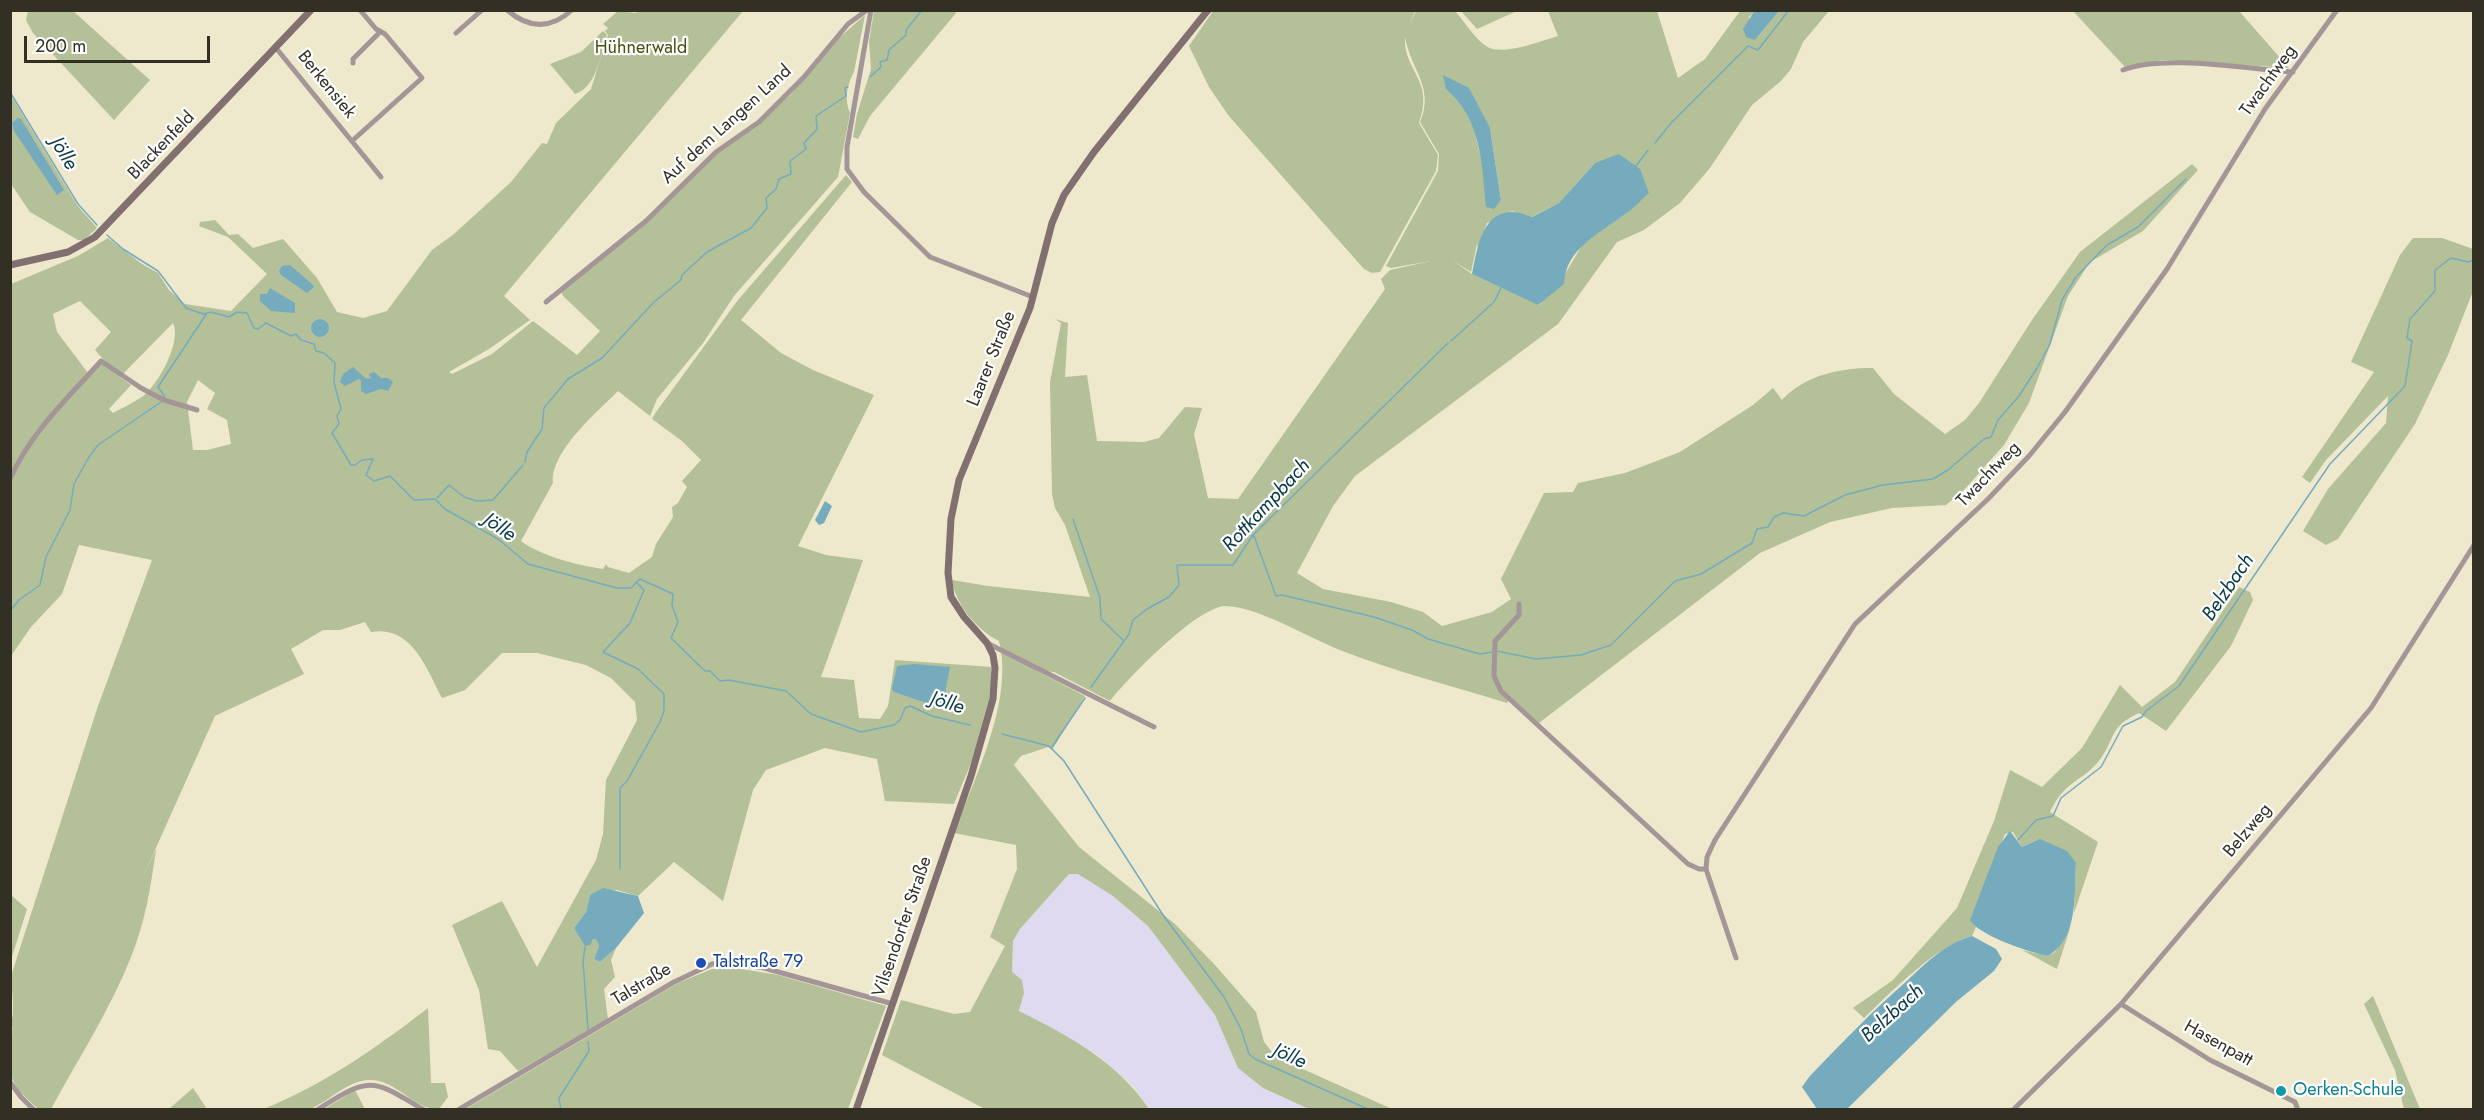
<!DOCTYPE html>
<meta charset="utf-8">
<style>
body{margin:0}
#map{position:relative;width:2484px;height:1120px;overflow:hidden;background:#eee8cd;font-family:Jost,sans-serif}
canvas{display:block}
.frame{position:absolute;inset:0;border:12px solid #323025;pointer-events:none}
.scale{position:absolute;left:24px;top:36px;width:186px;height:27px;box-sizing:border-box;border:3px solid #323025;border-top:0;padding-left:8px;font-size:18px;line-height:21px;white-space:nowrap;color:#323025;-webkit-text-stroke:4px #fff;paint-order:stroke}
</style>
<div id="map">
<canvas width="2484" height="1120"></canvas>
<div class="frame"></div>
<div class="scale">200 m</div>
</div>
<script>
const context = document.querySelector('canvas').getContext('2d');
context.lineJoin = 'round';
function fillPath(path, color) { context.fillStyle = color; context.fill(path, 'evenodd'); }
function stroke(path, color, width, dash) { context.strokeStyle = color; context.lineWidth = width; context.lineCap = dash ? 'butt' : 'round'; context.setLineDash(dash || []); context.stroke(path); }
function drawText(font, color, halo, rows, align = 'center') {
  context.font = font + ' Jost,sans-serif'; context.lineWidth = 4.5; context.setLineDash([]); context.textBaseline = 'middle'; context.strokeStyle = halo; context.fillStyle = color; for (const [text, x, y, turn = 0] of rows) {
    context.save(); context.translate(x, y); context.rotate((+turn || 0) * Math.PI / 180); context.textAlign = isNaN(turn) ? turn : align; if (halo) context.strokeText(text, 0, 0); context.fillText(text, 0, 0); context.restore();
  }
}
fillPath(new Path2D(`
 M1069,874H1078L1113,896L1148,926L1215,1015L1238,1068L1263,1088L1309,1109H1149L1134,1087L1098,1055L1019,1012L1024,993L1012,972L1013,941L1020,929Z`), '#dfdaf0');
fillPath(new Path2D(`
 M640,10L743,11L504,296L530,320L489,349L449,372L452,374L492,354L533,321L577,355L600,331L563,296L561,291L640,229L716,154L790,95L830,46L865,15L854,72C847,84 844,100 850,113L838,177L734,296L703,343L657,399L650,416L618,391C597,412 550,452 553,483L521,541C543,557 577,565 603,569L606,564L608,567L629,573L652,557L656,544L673,517L672,507L678,503L687,487L682,481L701,460L682,441L652,419L656,412L738,300L846,175L852,182L741,320L781,353L813,370L874,395L798,546L826,555L863,560L821,677L854,680L859,718L880,719L888,706L895,660L991,667C996,714 971,762 954,804L885,801L877,759L825,748L766,770L753,790L723,901L674,862L638,896L617,890L590,895L586,912L574,928L581,937L598,940L599,946L594,959L600,962L616,948L611,960L615,977L604,989L608,1019L518,1071L500,1051L488,1049L479,990L452,925L502,901L537,967L596,860L603,834L606,780L637,720L635,702L611,678L586,665L537,653H502L465,690L442,698C426,668 412,625 371,632L365,622L340,630H323L291,649L304,674L215,716L142,879L156,849C151,886 145,923 131,957C110,1010 78,1059 51,1109H38L19,1091L11,1077L13,1003L11,976L98,706L152,560L79,545L62,594L31,627L11,656V284L78,256L108,238L142,264L158,273L169,290L185,304L231,311L267,274L228,237L199,226L200,222L215,220L229,235L238,234L253,248L283,239L317,278L337,312L363,318L387,311L432,250L454,234L511,182L542,143L547,144L556,123L591,89L608,35L605,31L608,28L603,24L618,11L636,13ZM80,301L111,332L95,350L103,359L88,373L57,332L53,314ZM173,323C182,342 158,385 142,397C133,403 122,408 113,413L109,409L131,385L120,377ZM198,380L215,393L207,409L227,420L231,444L207,450H193L187,402Z
 M28,11H73L150,80L114,120L33,33L26,20Z
 M874,11L955,10L956,13L870,116L858,139L853,137L857,114L871,69L869,42Z
 M1213,11H1415L1409,26L1416,11H1455C1465,22 1474,38 1486,46C1501,57 1541,41 1558,36L1548,11H1657L1678,78L1705,59L1740,11H1755L1749,17L1755,40L1779,11H1829L1803,42L1791,69L1781,81L1752,105L1710,168L1680,203L1644,230L1617,242L1558,324L1355,476L1333,506L1297,573L1323,589L1391,602L1423,612L1442,626L1492,612L1511,599L1501,579L1544,493L1573,492L1578,483L1625,473L1680,452L1753,405L1773,388L1782,400C1805,375 1840,368 1873,368L1894,394L1945,434L1965,420L1979,403L2032,320L2080,252L2192,164L2198,170L2143,231L2090,262L2068,296L2029,403L2004,445L1965,489L1946,505L1892,508L1830,522L1760,553L1539,723L1510,698L1507,703C1453,686 1397,672 1345,652C1312,640 1258,606 1225,606C1197,607 1128,678 1110,701L1054,672L1035,670L1085,696L1052,750L1048,747L1021,756L1014,765L1079,847L1175,924L1215,965L1256,1012L1264,1042L1276,1057L1392,1109H1309L1263,1088L1238,1068L1215,1015L1148,926L1113,896L1078,874H1069L1020,929L1013,941L1012,972L1022,980L1024,993L1019,1011C1069,1036 1118,1062 1149,1109H985L882,1055L901,1000L954,1014L970,1012L1005,946L990,937L1017,869L1016,845L954,833C975,777 1014,700 999,641C977,630 955,604 952,580L988,586L1090,597L1065,525L1055,508L1052,494L1050,382L1061,323L1055,319L1068,323L1065,377L1087,375L1097,441L1144,442L1159,438L1185,407L1202,408L1194,434L1208,498L1238,499L1385,289L1381,279L1390,270L1431,261L1391,268L1386,266L1438,171L1439,154L1420,122C1435,88 1411,70 1405,37C1403,71 1435,80 1419,123L1438,155L1436,171L1380,272L1372,273L1364,269L1228,115L1209,87L1189,46ZM1461,101L1490,128L1501,199L1482,163L1474,129ZM1595,163L1649,193L1624,215L1584,242L1565,274L1539,305L1472,274L1452,260L1471,272L1477,244L1478,248L1487,223L1512,211L1531,217L1559,203Z
 M1461,11H1517L1477,29Z
 M2073,11H2239L2289,68L2162,60L2125,67Z
 M603,31L607,35C601,54 596,88 575,94L550,64L581,52Z
 M10,94L77,205L97,228L84,240H78L30,212L11,184Z
 M2413,238H2442L2473,249V291L2448,355L2415,424L2338,539L2326,545L2303,531L2328,489L2386,423L2388,396L2326,460L2310,483L2302,477L2374,372L2351,362L2400,255Z
 M2239,587L2250,592L2253,600L2231,646L2166,731L2139,713C2107,728 2117,738 2098,762C2080,783 2065,780 2050,812L2098,842L2074,913L2076,863L2033,842L2022,847L2013,832L2005,834L1971,920L1976,927L1972,936C1937,945 1891,992 1864,1018L1853,1008L1893,980L1957,908L1994,821L2010,770L2042,787L2082,748L2120,685L2142,707L2175,682Z
 M11,895L27,909L11,960Z
 M2071,925L2057,969L2022,950L2048,956L2055,952Z
 M730,967L778,975L886,1006L848,1109L464,1110L678,983L712,969Z
 M2373,996L2420,1109H2404L2395,1070L2364,1004Z
 M428,1008L431,1083H445L448,1097L439,1109C413,1110 396,1078 368,1080C345,1082 330,1101 310,1109C298,1113 277,1110 264,1109C323,1085 378,1047 428,1008Z
 M193,1088L207,1109H169Z
 M355,1090L365,1109L323,1110Z`), '#b3c098');
fillPath(new Path2D(`
 M1755,10L1779,11L1755,40L1746,37L1743,29Z
 M1443,75L1469,88L1490,128L1501,200L1494,209L1486,207C1482,164 1481,118 1446,89Z
 M18,118L21,119L64,190L57,195L14,131L12,123Z
 M1619,154L1640,169L1649,193C1641,200 1633,209 1624,215C1600,233 1565,249 1564,284L1538,305L1472,274C1477,251 1481,211 1513,212C1519,212 1526,215 1532,217L1559,203L1595,163Z
 M290,265L313,285L314,287L307,293L281,275L279,271L282,266Z
 M270,288L295,303V313L271,311L260,301V294H267Z
 M311 328a9 9 0 1 1 18 0a9 9 0 1 1-18 0Z
 M353,367L365,378L371,379L369,374L374,372L381,378H388L393,382L388,391L381,389L366,394L361,391V381L359,379L345,386L340,382L343,374Z
 M825,501L832,506L824,523L819,525L815,520Z
 M914,664L950,667L942,708L894,692L892,689L897,666Z
 M2010,831L2022,847L2040,839L2067,851L2076,863C2074,893 2079,938 2048,956C2031,953 1978,935 1970,920L1998,847Z
 M603,888L638,896L644,913L616,948L600,962L594,959L599,946L597,940L593,939L590,945L585,946L574,928L586,912L590,895Z
 M1972,936L1996,949L2002,959L1994,971L1957,1001L1847,1109H1817L1802,1087L1809,1077C1842,1043 1872,1011 1908,980C1927,962 1946,943 1972,936Z`), '#75abbd');
stroke(new Path2D(`
 M870,77L881,67L880,62L887,60L889,50L906,35V30L922,10
 M10,92L78,204L97,225
 M1655,143L1671,123L1748,46L1758,50L1789,10
 M1636,166L1648,150
 M107,235L123,249L158,271L186,308L203,314L211,312L229,317L237,312L247,313L254,328L258,329L266,323L291,336L296,334L301,340L314,344L316,351L324,353L335,363L334,382L341,409L337,416L339,424L332,433L351,465H355L362,460L373,459L366,475L374,481L390,476L414,500L435,499L445,509L498,539L528,564L617,588H631L640,579L673,594L672,605L678,622L671,638L705,671H710L720,681L729,680L786,691L811,714L861,732L894,725L900,720L905,708L910,706L932,716L970,725
 M1451,341L1494,302L1501,288
 M165,397L158,387L207,313
 M525,462L527,452L542,429L544,408L568,379L602,358L654,302L681,280L682,275L707,252L751,228L767,208L766,198L776,189L779,179L791,174L790,161L806,149L804,143L817,129L816,116L846,96L845,88L848,87
 M437,498L449,485L464,497L477,501L493,500L523,465
 M1073,519L1100,598L1101,619L1124,641
 M1254,536L1276,596L1282,595L1374,617L1412,630L1428,639L1480,654L1493,652
 M10,611L19,600L40,585L46,557L70,510L74,484L89,457L98,445L161,402
 M1497,651L1536,659L1581,655L1611,645L1675,581L1701,574L1752,543L1757,529L1768,527L1774,517L1783,513L1804,516L1845,495L1883,485L1933,479L1948,470L1984,439L1991,437L1998,420L2019,396L2037,368L2050,344L2062,300L2076,277L2107,245L2138,227L2186,179
 M1091,687L1129,634L1133,620L1147,609L1169,597L1179,585L1177,565H1233L1253,535L1448,343
 M1002,734L1049,746L1064,761L1163,915L1224,997L1241,1029L1249,1054L1255,1059L1370,1110
 M1052,747L1085,698
 M2018,840L2036,820L2053,816L2061,798L2101,767L2123,726L2142,717L2146,711L2179,686L2330,464L2405,386L2412,341L2407,338L2410,319L2435,291V270L2451,258L2468,262L2474,260
 M620,869V788L627,781L660,722L664,711V694L638,669L603,652L630,623L644,590L636,582
 M585,947L583,961L588,1029
 M561,1110L559,1098L589,1051L588,1042`), '#75abbd', 1.5);
stroke(new Path2D(`
 M507,10C529,29 551,29 572,10
 M871,10L847,147V169L864,192L930,257L1033,297
 M456,33L482,10
 M276,48L381,177
 M353,63V59L380,32
 M2123,70C2163,54 2247,69 2293,72
 M352,141L422,78L385,34L376,29L360,10
 M546,302L646,221L716,152L759,122L804,77L848,24L867,10
 M10,479C30,433 68,398 101,361L141,388L164,400L197,410
 M1519,604V615L1495,641L1494,676L1501,691L1688,864L1699,869H1706
 M987,643L1154,727
 M1736,958L1706,869L1707,857L1715,840L1855,624L1988,499L2029,456L2065,412L2167,269L2265,109L2337,10
 M2121,1004L2210,1060L2295,1102L2298,1110
 M10,1018V1025
 M10,1082L21,1097L34,1110
 M317,1110C370,1076 371,1078 424,1110
 M458,1110L674,982L712,964L727,962L764,968L893,1004
 M2013,1110L2121,1004L2371,708L2474,545`), '#a49697', 5);
stroke(new Path2D(`
 M10,265L68,252L95,237L311,10
 M856,1110L971,776L993,699L995,668L993,655L987,643L964,617L951,597L948,573L951,519L959,480L1030,308L1052,223L1064,195L1094,152L1208,10`), '#826f70', 7);
for (const [x, y, r, color] of [
 [701,963,6,"#1a4fb4"],
 [2281,1091,6,"#0f9aa8"]
]) { const dot = new Path2D(); dot.arc(x, y, r, 0, 2 * Math.PI); context.fillStyle = color; context.fill(dot); stroke(dot, '#fff', 2); }
drawText('18px', '#42520d', '#fff', [
 ["Hühnerwald",641,49]
]);
drawText('18px', '#323025', '#fff', [
 ["Twachtweg",2269,81,-54],
 ["Berkensiek",326,85,51],
 ["Auf dem Langen Land",727,125,-42],
 ["Blackenfeld",162,146,-46],
 ["Laarer Straße",992,359,-68],
 ["Twachtweg",1989,475,-46],
 ["Belzweg",2248,831,-50],
 ["Vilsendorfer Straße",903,927,-71],
 ["Talstraße",642,985,-31],
 ["Hasenpatt",2218,1044,29]
]);
drawText('18px', '#164399', '#fff', [
 ["Talstraße 79",713,963]
], 'left');
drawText('18px', '#0d838f', '#fff', [
 ["Oerken-Schule",2293,1091]
], 'left');
drawText('italic 20px', '#053946', '#fff', [
 ["Jölle",63,154,59],
 ["Rottkampbach",1267,506,-47],
 ["Jölle",499,528,35],
 ["Belzbach",2229,588,-56],
 ["Jölle",947,704,17],
 ["Belzbach",1893,1014,-42],
 ["Jölle",1289,1057,25]
]);
</script>
